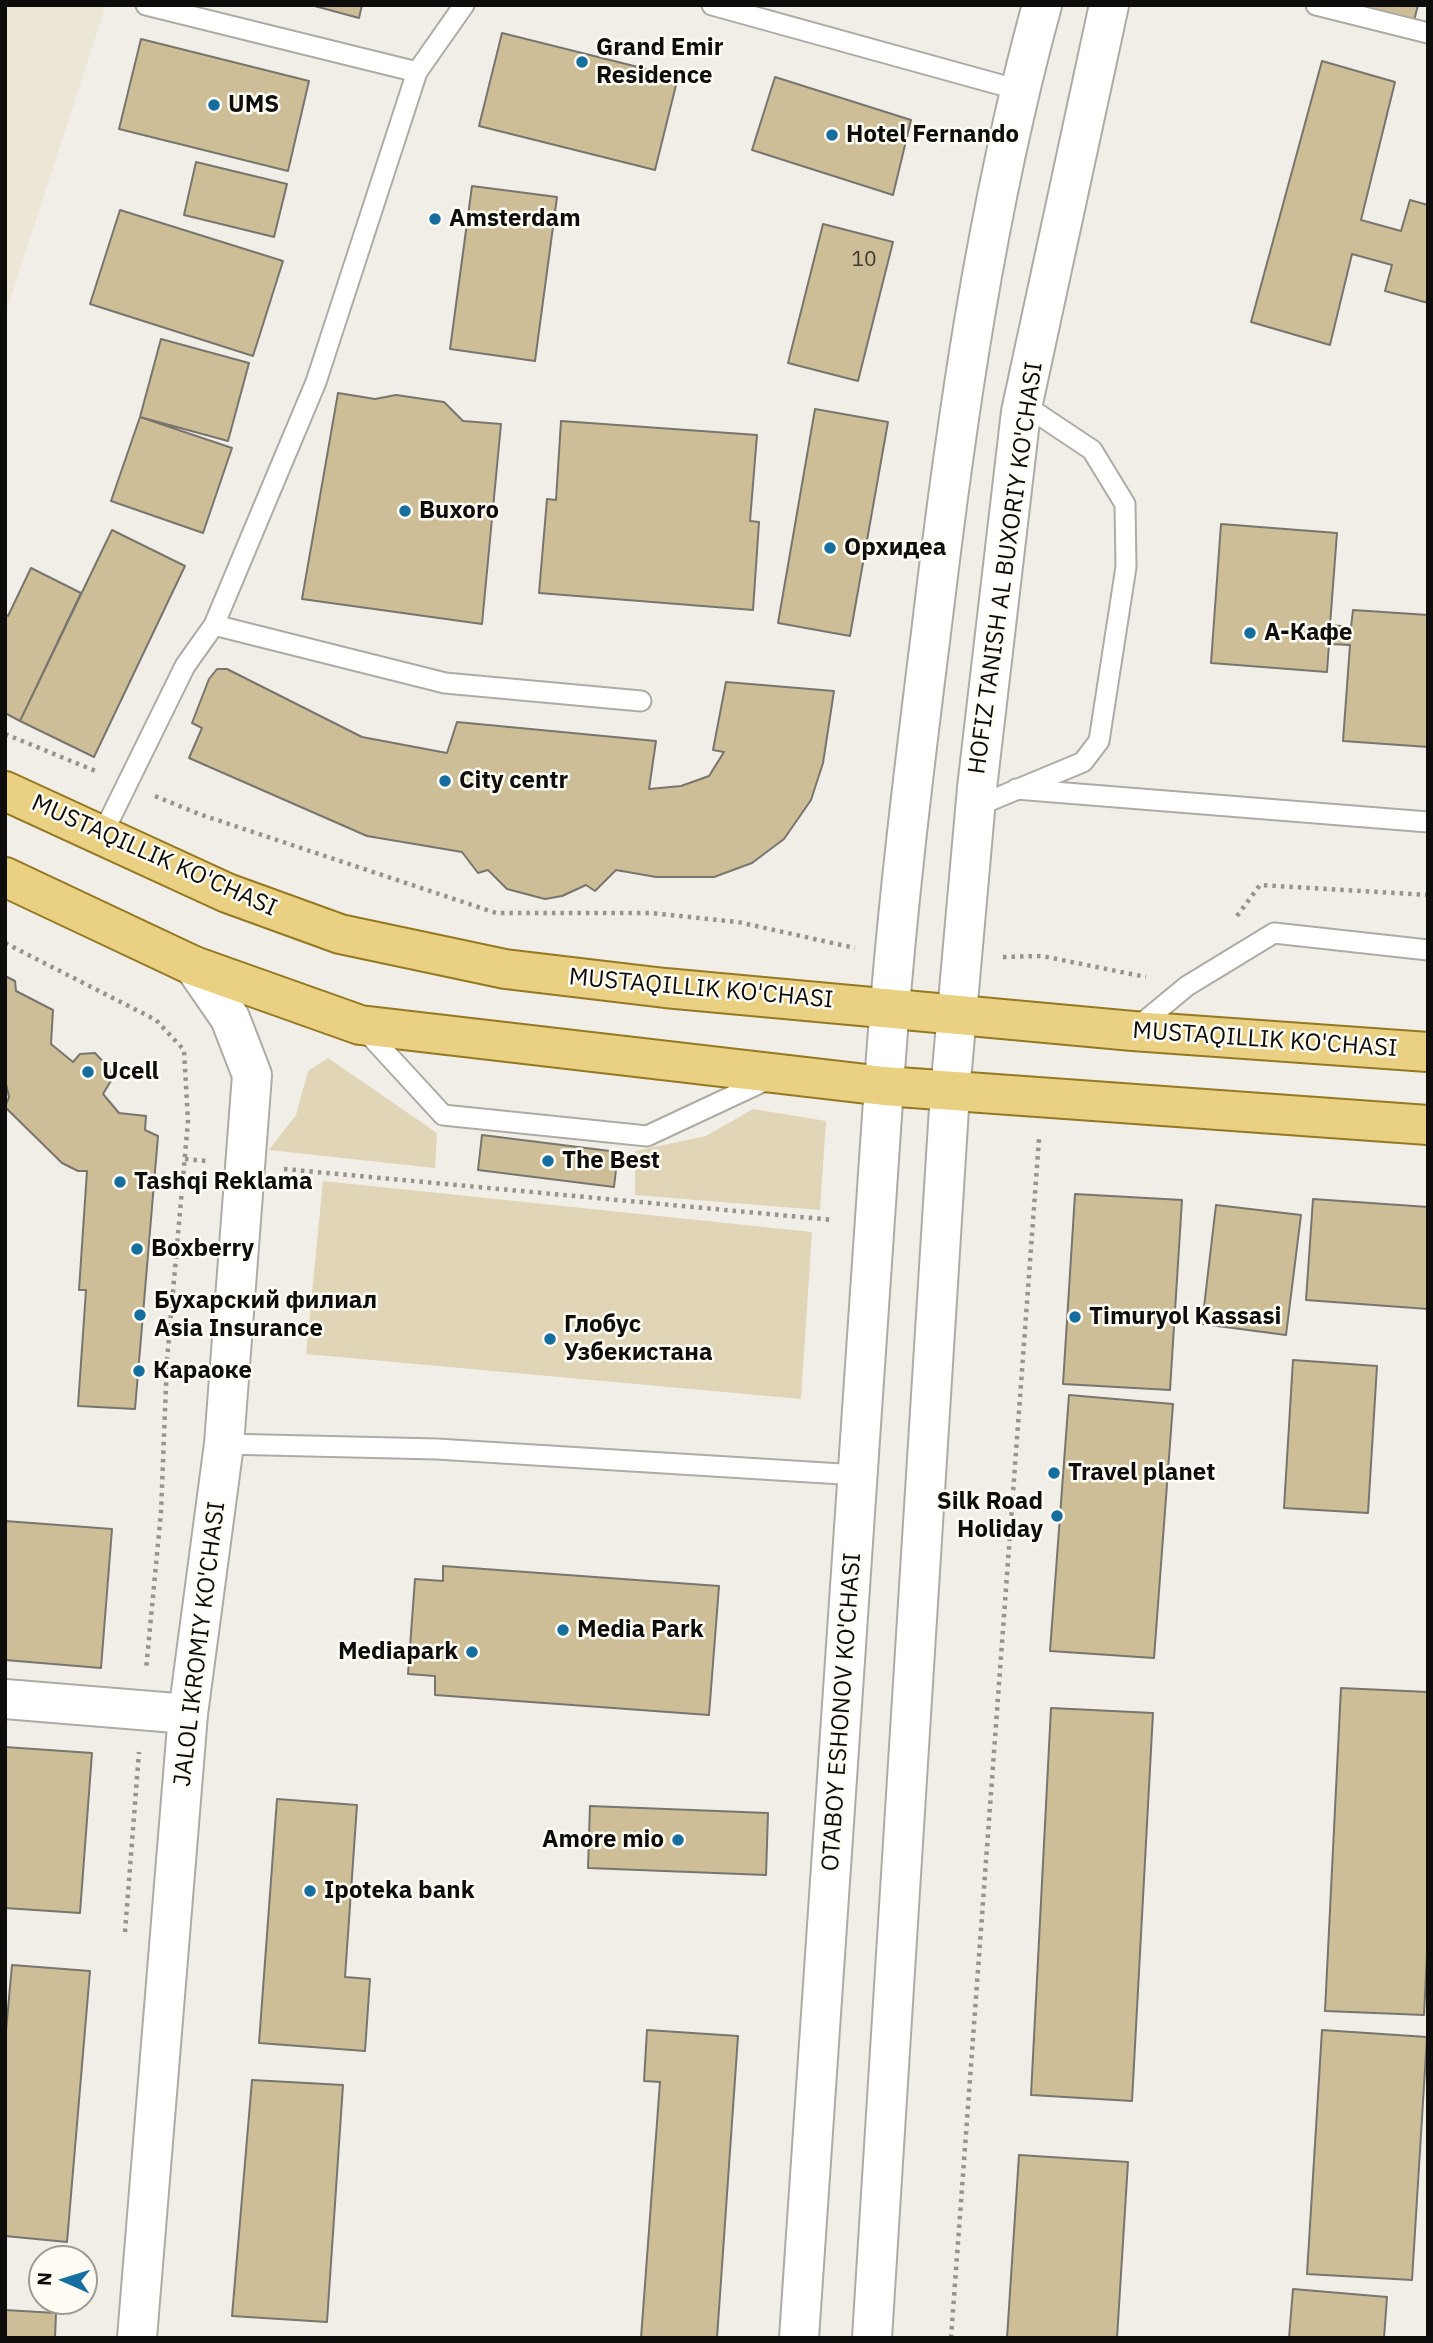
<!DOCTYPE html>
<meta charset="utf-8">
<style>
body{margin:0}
#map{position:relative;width:1433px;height:2343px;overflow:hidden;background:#f1eee7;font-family:"IBM Plex Sans",sans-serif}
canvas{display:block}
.frame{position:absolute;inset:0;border:7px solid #0e0d0b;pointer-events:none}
.north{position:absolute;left:28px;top:2245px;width:70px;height:70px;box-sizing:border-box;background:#fffcf4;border:2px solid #9f9c97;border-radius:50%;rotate:273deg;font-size:19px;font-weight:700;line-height:28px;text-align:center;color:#0e0d0b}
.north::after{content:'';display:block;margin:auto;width:24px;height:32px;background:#166e9e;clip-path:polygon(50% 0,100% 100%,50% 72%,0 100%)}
</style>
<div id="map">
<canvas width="1433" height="2343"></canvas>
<div class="frame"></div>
<div class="north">N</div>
</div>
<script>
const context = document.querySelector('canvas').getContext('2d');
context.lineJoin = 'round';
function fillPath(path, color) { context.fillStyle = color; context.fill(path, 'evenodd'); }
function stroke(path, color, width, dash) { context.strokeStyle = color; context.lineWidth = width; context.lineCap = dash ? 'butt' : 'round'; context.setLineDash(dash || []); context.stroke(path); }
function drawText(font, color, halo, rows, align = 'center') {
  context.font = font + ' "IBM Plex Sans",sans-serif'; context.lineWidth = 5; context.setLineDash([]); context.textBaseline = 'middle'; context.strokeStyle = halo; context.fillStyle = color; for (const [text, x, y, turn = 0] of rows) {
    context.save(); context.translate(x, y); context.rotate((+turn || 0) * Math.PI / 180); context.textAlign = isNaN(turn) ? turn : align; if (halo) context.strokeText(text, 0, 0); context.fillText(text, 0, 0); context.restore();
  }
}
fillPath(new Path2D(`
 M5,5H106L5,315Z`), '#ece6d7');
fillPath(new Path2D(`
 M328,1058L437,1133L435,1168L269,1150L296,1115L308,1071Z
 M753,1109L826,1121L820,1210L635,1195V1151L706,1136Z
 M323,1181L812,1232L801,1399L306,1354Z`), '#e0d5b7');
const building = new Path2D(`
 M311,5H362L359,18Z
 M1356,5H1418L1414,21Z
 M502,33L678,77L655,170L479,126Z
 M141,39L309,81L288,171L119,129Z
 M1322,61L1395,82L1361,220L1401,231L1410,200L1428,205V303L1385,291L1392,265L1352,254L1330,345L1251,322Z
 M775,77L911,120L893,195L752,150Z
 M196,162L287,184L274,237L184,215Z
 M472,186L557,197L535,361L450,349Z
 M120,210L283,261L253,356L90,304Z
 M823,224L893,242L858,381L788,363Z
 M161,339L249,363L228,441L140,417Z
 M338,393L375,399L396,395L444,402L463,421L501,424L482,624L302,599Z
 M815,409L888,422L850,636L778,623Z
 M140,417L232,448L203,533L111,501Z
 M561,421L757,435L750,521L759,522L753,610L539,593L547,499L556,500Z
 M1221,524L1337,533L1330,625L1351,627L1353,610L1428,615V747L1343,741L1350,645L1329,644L1327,672L1211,663Z
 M112,530L185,566L94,757L20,721Z
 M31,568L81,593L20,721L5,713V614L8,616Z
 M217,669H227L362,737L447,753L457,722L656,741L649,789L681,786L709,776L724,752L713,750L726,682L834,691L823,763L811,800L784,839L752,863L714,877H656L616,870L595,891L586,885L562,896L545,899L507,889L488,870L478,873L462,852L367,836L189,758L202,728L192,723L209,679Z
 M5,976L15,981L16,991L53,1010L51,1044L73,1062L80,1054L95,1053L109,1068L112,1079L103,1094L119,1113L146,1116L145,1130L158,1136L135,1409L78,1406L86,1290H79L87,1171H78L62,1163L5,1107L9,1097L5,1080Z
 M482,1135L618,1152L614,1187L478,1170Z
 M1075,1194L1182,1200L1170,1390L1063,1384Z
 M1313,1199L1428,1207V1309L1306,1300Z
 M1216,1205L1301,1215L1286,1335L1202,1324Z
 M1293,1360L1377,1366L1368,1513L1284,1508Z
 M1069,1395L1173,1404L1154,1658L1050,1651Z
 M5,1521L112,1529L101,1668L5,1660Z
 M443,1566L719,1586L709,1715L435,1695V1676L408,1674L415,1579L443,1581Z
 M1341,1688L1428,1692V1936L1424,2015L1325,2011Z
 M1051,1708L1153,1713L1132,2101L1031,2095Z
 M5,1747L92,1753L80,1913L5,1908Z
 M277,1799L357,1805L345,1977L370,1979L365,2051L259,2043Z
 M590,1806L768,1813L766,1875L588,1868Z
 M12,1965L90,1971L67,2242L5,2236V2042Z
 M647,2030L738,2036L717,2338H641L660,2082L644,2081Z
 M1322,2030L1427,2037L1412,2280L1307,2274Z
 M252,2080L343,2085L327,2322L232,2316Z
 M1019,2155L1128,2162L1117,2338H1007Z
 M1293,2289L1387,2297L1384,2338H1289Z
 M5,2310L56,2313L55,2338H5Z`);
fillPath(building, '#cebe97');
stroke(building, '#77756e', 2);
const service = new Path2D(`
 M146,5L417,72
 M712,5L1019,90
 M1316,5L1428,33
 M214,625L445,683L641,701
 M1016,789L1428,822
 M975,807L1083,762L1099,741L1126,567L1125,504L1092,450L1023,404
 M102,835L185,666L214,625L316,382L417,72L464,5
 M363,1028L443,1115L647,1136L771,1078
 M1135,1029L1187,986L1274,933L1428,950
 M224,1444L437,1449L858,1475`);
const minor = new Path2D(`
 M5,1699L188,1714`);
const tertiary = new Path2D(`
 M137,2338L188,1714L224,1444L252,1075L230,1018L194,966
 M799,2338L884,1086
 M872,2338L950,1092`);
const secondary = new Path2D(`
 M884,1086C894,934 912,784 931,633C956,422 986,210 1042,5
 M950,1092L977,788L1021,412L1109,5`);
const primary = new Path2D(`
 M5,791L227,893L340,934L505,969L665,988L1133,1031L1428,1052
 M5,877L194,966L360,1025L884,1086L1428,1125`);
stroke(service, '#aeaba4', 23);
stroke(minor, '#aeaba4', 42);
stroke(tertiary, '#aeaba4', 42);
stroke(secondary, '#aeaba4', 42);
stroke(primary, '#947822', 42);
stroke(new Path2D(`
 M5,734L98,772
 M155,796L199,814L496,913H651L738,922L855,948
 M1237,916L1260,885L1428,895
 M5,943L156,1020L184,1050L188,1121L167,1360L161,1512L146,1670
 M1003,957L1042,956L1146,977
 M185,1159L206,1161
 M284,1169L833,1220
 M125,1932L139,1752
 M951,2338L1039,1139`), '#97948f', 4.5, [3.5, 5]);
stroke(service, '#fff', 19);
stroke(minor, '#fff', 38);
stroke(tertiary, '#fff', 38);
stroke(secondary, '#fff', 38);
stroke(primary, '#ead082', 38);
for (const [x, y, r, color] of [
 [582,62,7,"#166e9e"],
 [214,105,7,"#166e9e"],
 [832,135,7,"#166e9e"],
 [435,219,7,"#166e9e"],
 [405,511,7,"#166e9e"],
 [830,548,7,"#166e9e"],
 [1250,633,7,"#166e9e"],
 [445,781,7,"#166e9e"],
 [88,1072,7,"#166e9e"],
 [548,1161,7,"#166e9e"],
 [120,1182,7,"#166e9e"],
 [137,1249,7,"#166e9e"],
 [140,1315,7,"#166e9e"],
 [1075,1317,7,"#166e9e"],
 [550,1339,7,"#166e9e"],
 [139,1371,7,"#166e9e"],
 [1054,1473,7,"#166e9e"],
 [1057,1516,7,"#166e9e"],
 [563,1630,7,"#166e9e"],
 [472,1652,7,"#166e9e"],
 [678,1840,7,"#166e9e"],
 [310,1891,7,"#166e9e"]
]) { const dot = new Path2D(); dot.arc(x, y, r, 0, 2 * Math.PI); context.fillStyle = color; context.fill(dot); stroke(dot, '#fffcf4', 2.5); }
drawText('21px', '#3e392e', null, [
 ["10",864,260]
]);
drawText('bold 24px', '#0e0d0b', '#fffcf4', [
 ["Grand Emir",596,48],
 ["Residence",596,76],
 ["UMS",228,105],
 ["Hotel Fernando",846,135],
 ["Amsterdam",449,219],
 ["Buxoro",419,511],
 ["Орхидеа",844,548],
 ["А-Кафе",1264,633],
 ["City centr",459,781],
 ["Ucell",102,1072],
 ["The Best",562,1161],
 ["Tashqi Reklama",134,1182],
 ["Boxberry",151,1249],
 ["Бухарский филиал",154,1301],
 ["Asia Insurance",154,1329],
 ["Timuryol Kassasi",1089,1317],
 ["Глобус",564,1325],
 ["Узбекистана",564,1353],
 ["Караоке",153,1371],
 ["Travel planet",1068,1473],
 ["Silk Road",1043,1502,"right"],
 ["Holiday",1043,1530,"right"],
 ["Media Park",577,1630],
 ["Mediapark",458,1652,"right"],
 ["Amore mio",664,1840,"right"],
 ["Ipoteka bank",324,1891]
], 'left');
drawText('24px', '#0e0d0b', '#fffcf4', [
 ["HOFIZ TANISH AL BUXORIY KO'CHASI",1006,568,-82],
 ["MUSTAQILLIK KO'CHASI",154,856,24],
 ["MUSTAQILLIK KO'CHASI",701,989,5],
 ["MUSTAQILLIK KO'CHASI",1265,1040,4],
 ["JALOL IKROMIY KO'CHASI",200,1644,-83],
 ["OTABOY ESHONOV KO'CHASI",842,1712,-86]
]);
</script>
